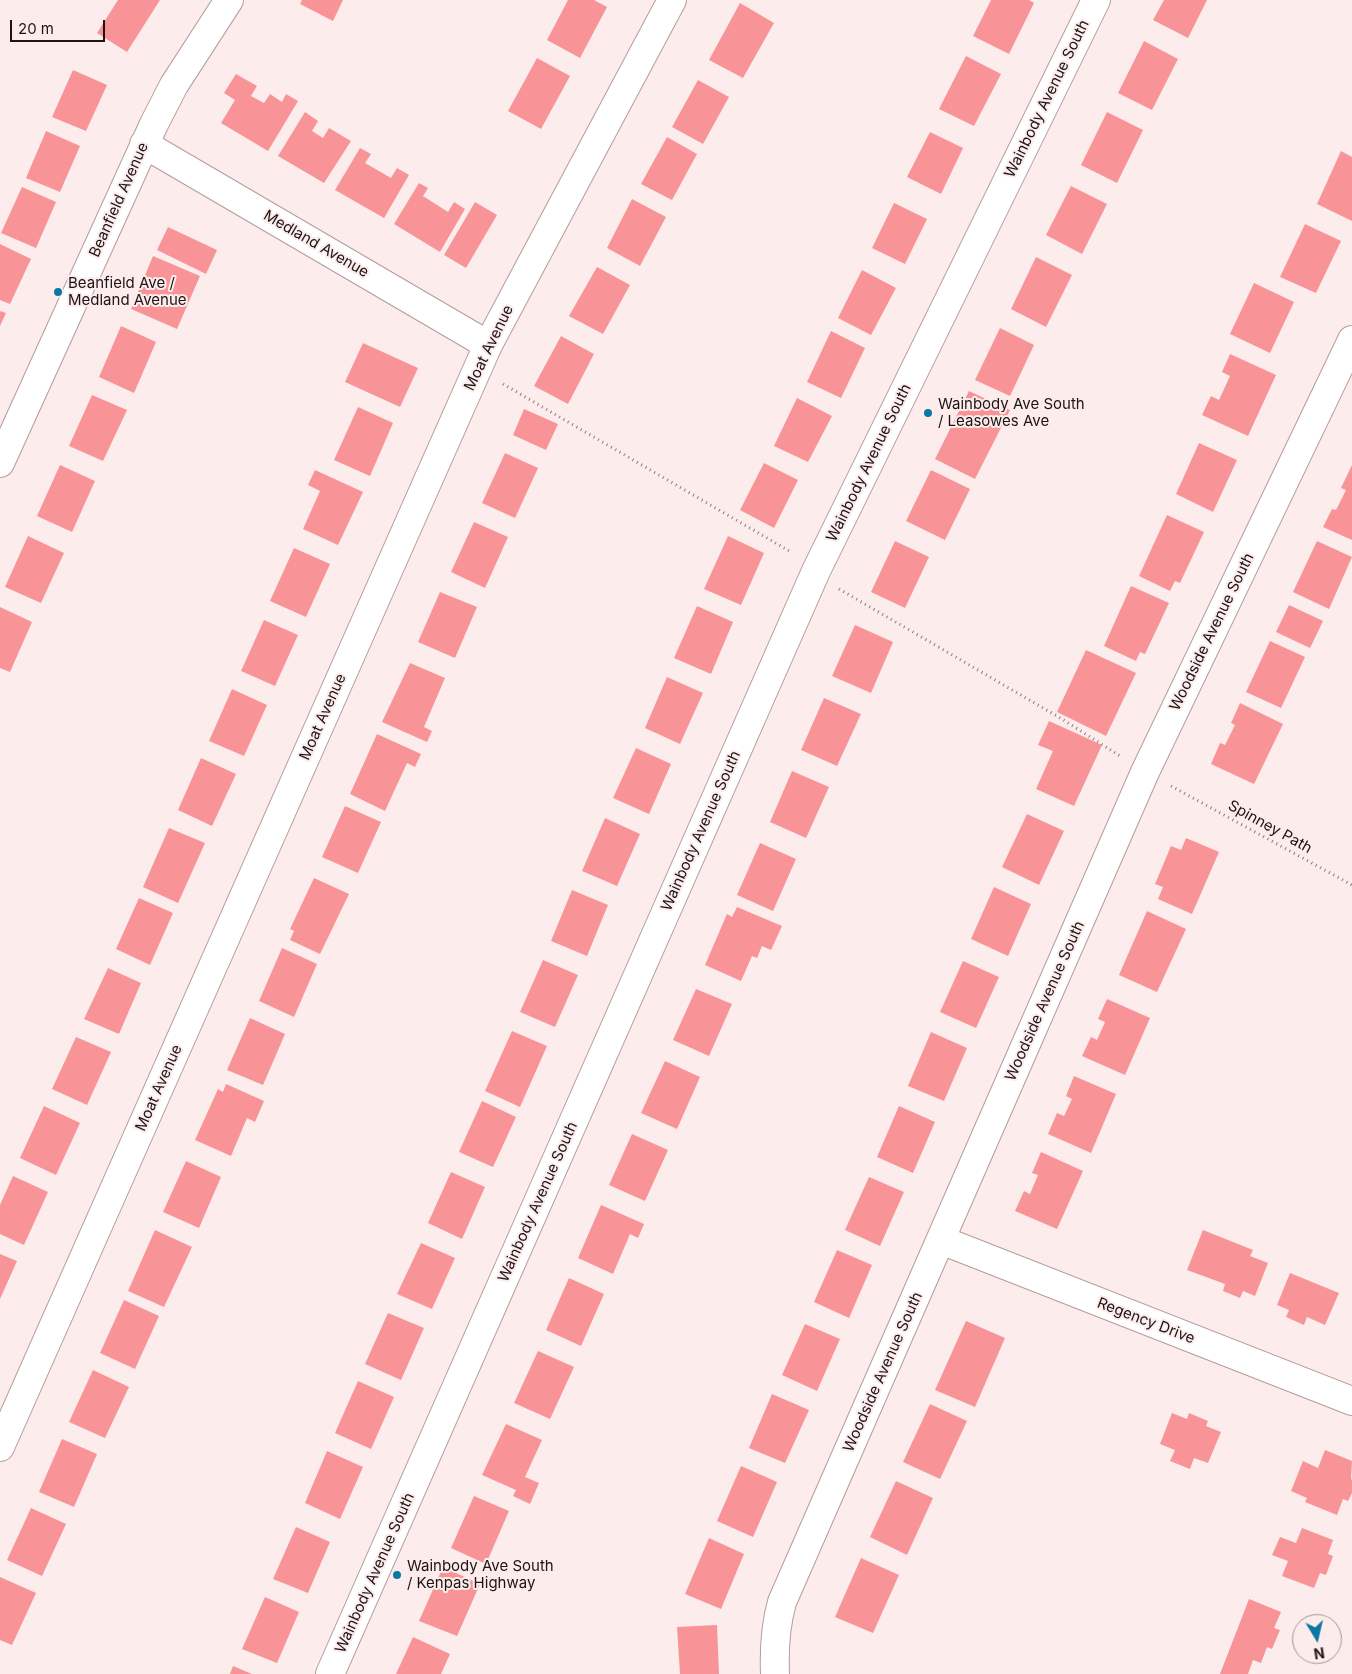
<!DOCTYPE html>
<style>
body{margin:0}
#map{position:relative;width:1352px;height:1674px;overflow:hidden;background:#fcecec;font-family:Inter,sans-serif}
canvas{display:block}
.north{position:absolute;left:1292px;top:1614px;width:50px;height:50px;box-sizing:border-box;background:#fcecec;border:1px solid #a39696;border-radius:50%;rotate:171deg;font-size:14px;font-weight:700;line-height:20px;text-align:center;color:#1d1515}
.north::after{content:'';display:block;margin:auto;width:18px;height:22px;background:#0a78a2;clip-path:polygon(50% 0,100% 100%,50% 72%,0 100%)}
.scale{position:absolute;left:10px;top:20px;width:95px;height:22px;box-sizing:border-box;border:2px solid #1d1515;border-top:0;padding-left:6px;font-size:15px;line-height:18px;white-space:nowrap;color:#1d1515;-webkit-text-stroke:4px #fcecec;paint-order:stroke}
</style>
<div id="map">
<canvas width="1352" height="1674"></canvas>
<div class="north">N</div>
<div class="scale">20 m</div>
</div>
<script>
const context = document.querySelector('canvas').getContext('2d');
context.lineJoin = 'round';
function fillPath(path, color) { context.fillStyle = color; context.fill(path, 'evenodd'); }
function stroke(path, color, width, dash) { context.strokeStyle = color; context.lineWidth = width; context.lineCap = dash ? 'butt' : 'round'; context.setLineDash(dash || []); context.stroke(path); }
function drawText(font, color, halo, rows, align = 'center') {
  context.font = font + ' Inter,sans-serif'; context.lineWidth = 4; context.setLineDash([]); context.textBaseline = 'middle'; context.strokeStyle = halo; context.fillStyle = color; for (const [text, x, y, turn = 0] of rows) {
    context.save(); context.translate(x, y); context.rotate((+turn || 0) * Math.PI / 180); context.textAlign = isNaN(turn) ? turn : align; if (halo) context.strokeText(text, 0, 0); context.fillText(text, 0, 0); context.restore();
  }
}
fillPath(new Path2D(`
 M118,0H160L127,52L97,33Z
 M302,0H343L333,21L300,4Z
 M568,0H594L607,7L580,58L547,40Z
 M991,0H1029L1034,3L1009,54L973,36Z
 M1164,0H1207L1188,38L1153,20Z
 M740,3L774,23L743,78L709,60Z
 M1144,41L1178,59L1152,110L1118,93Z
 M966,56L1001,74L974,126L939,109Z
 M537,58L570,76L541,129L508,111Z
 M73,70L107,85L86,131L52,117Z
 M236,74L257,86L251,96L264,103L270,94L282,102L286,94L298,101L268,151L221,123L235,100L224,93Z
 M698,80L729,97L703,144L672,127Z
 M305,112L318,121L312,131L323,138L329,128L351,141L324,183L278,156Z
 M1107,112L1143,130L1117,183L1081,165Z
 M46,131L80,146L60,192L26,178Z
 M930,132L963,148L941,194L907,177Z
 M667,137L697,154L672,200L641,184Z
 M360,148L371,154L365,163L391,178L397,168L409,175L384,218L335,190Z
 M1341,151L1352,157V221L1317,204Z
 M419,183L428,188L423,196L448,212L454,202L465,209L440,252L394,224Z
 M1071,186L1107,204L1082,254L1046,235Z
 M22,187L56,202L36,248L1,233Z
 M632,199L666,217L640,266L607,248Z
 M475,202L497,215L466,268L444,255Z
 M894,203L927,219L905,264L872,248Z
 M1305,224L1341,241L1316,293L1280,277Z
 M168,227L217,250L206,274L157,250Z
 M0,244L31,259L10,304L0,300Z
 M153,256L200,276L177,329L131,309Z
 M1036,257L1072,275L1046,327L1011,309Z
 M597,267L630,285L603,334L569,316Z
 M862,270L896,288L871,335L838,318Z
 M1254,283L1294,302L1270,353L1230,334Z
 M0,311L6,313L0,326Z
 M121,326L156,342L134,393L99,377Z
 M1000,328L1034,345L1010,396L975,380Z
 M831,331L865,348L841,398L807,382Z
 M561,336L594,354L568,404L534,386Z
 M363,343L418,368L400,407L345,382Z
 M1230,354L1276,375L1248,436L1202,415L1211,396L1219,400L1230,376L1222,372Z
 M969,391L1010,410L975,479L935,459Z
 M92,395L127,410L103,461L69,446Z
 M797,398L832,416L808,462L774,446Z
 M358,407L393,423L370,476L334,460Z
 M524,409L558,424L546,450L513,435Z
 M1199,443L1237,460L1213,512L1176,494Z
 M505,453L538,468L515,518L482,503Z
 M764,463L798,480L774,528L740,510Z
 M60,465L95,481L72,532L37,516Z
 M1352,465V540L1323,527L1332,509L1336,510L1346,490L1341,488Z
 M315,470L363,492L338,545L303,529L320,491L308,485Z
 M931,470L970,489L945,540L906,521Z
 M1167,515L1204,532L1180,583L1175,581L1170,591L1139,576Z
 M474,522L508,537L485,588L451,572Z
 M28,536L64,553L41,603L5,587Z
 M728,536L764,553L741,605L704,589Z
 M895,541L929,557L905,608L871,592Z
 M1317,541L1352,557L1329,609L1293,592Z
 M294,548L330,564L306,617L270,601Z
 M1131,586L1169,603L1145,654L1140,652L1136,661L1104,646Z
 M440,592L477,607L455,658L418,642Z
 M1289,605L1323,621L1310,648L1276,632Z
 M697,606L733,622L711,674L674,658Z
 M0,607L32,622L10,672L0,668Z
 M264,620L298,635L275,686L241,671Z
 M855,625L893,642L871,693L832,676Z
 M1270,641L1305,657L1281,708L1246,692Z
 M1086,650L1136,673L1106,736L1057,712Z
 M410,663L445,678L424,727L432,731L427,742L382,722Z
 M667,677L703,693L680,744L645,728Z
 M232,689L267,705L244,756L209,741Z
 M824,698L861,714L837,766L801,750Z
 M1240,703L1283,724L1254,784L1211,764L1220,743L1225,745L1235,725L1231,723Z
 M1049,721L1102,745L1074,806L1036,789L1053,751L1038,745Z
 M377,734L421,754L415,767L407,763L385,811L350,794Z
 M636,748L671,764L649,814L613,798Z
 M201,758L236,774L212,826L178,810Z
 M792,771L829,787L806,838L770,822Z
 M345,806L381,822L358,873L322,857Z
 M1027,814L1064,831L1039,885L1002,867Z
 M605,818L640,834L617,886L582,871Z
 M169,828L205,843L178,903L143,887Z
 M1186,838L1219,852L1192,914L1158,899L1163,887L1155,884L1171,846L1181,850Z
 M760,843L796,859L773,911L737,895Z
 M314,878L349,894L320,954L290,940L294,931L290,929Z
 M994,887L1031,904L1008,956L971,939Z
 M572,890L608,905L587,956L551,941Z
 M139,898L173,913L150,965L116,949Z
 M737,907L782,926L771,950L762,946L757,958L752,956L741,981L705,965L727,914L732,917Z
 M1147,911L1186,929L1157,992L1119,975Z
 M282,948L317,964L294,1017L259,1001Z
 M543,960L578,975L555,1027L520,1012Z
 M963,961L999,977L976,1028L940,1012Z
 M108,968L141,983L119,1034L84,1019Z
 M696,989L732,1004L709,1056L673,1040Z
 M1107,999L1150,1018L1125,1075L1082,1056L1091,1037L1097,1040L1105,1022L1098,1019Z
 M250,1018L285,1034L263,1085L227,1070Z
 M512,1031L547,1046L520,1107L485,1091Z
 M931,1032L967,1048L944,1101L908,1086Z
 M76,1037L111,1052L87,1105L52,1089Z
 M665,1061L700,1077L677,1129L641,1113Z
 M1074,1076L1116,1094L1091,1153L1048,1134L1057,1113L1064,1116L1072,1099L1066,1096Z
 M226,1084L264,1101L255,1122L247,1118L231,1156L195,1140L218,1089L223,1092Z
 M482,1101L516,1117L493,1167L459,1152Z
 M44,1106L80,1123L56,1175L20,1158Z
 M899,1106L935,1122L913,1173L877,1157Z
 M632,1134L668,1150L645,1201L609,1185Z
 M1041,1152L1083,1171L1057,1229L1015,1211L1024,1191L1030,1194L1038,1175L1032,1173Z
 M186,1161L221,1177L199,1228L163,1212Z
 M451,1172L485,1187L462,1239L428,1223Z
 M13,1176L48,1192L24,1245L0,1234V1205Z
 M869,1177L904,1192L880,1246L845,1230Z
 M601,1205L644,1224L638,1238L630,1234L613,1274L578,1258Z
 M155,1230L192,1247L164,1307L128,1291Z
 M1203,1230L1253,1250L1250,1256L1268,1263L1255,1296L1243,1291L1240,1298L1223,1291L1225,1284L1187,1270Z
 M421,1243L455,1258L432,1309L397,1294Z
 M837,1250L872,1265L849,1318L814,1302Z
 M0,1254L17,1261L0,1299Z
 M1290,1273L1339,1293L1325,1325L1307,1317L1304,1325L1286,1317L1289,1310L1277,1305Z
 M569,1278L604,1294L581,1346L546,1330Z
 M124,1300L159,1316L135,1369L100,1353Z
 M388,1313L424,1328L401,1380L365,1364Z
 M966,1321L1005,1338L975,1407L935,1390Z
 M805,1324L840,1339L817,1391L782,1375Z
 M538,1351L574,1367L550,1419L514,1403Z
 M93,1370L129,1387L105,1438L69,1422Z
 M358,1381L394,1397L371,1449L335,1433Z
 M772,1394L809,1410L785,1463L749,1448Z
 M930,1404L967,1421L940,1479L903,1462Z
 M1172,1413L1187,1419L1189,1413L1208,1421L1206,1426L1221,1432L1208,1463L1194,1458L1190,1469L1170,1461L1175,1450L1160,1444Z
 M506,1424L542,1440L525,1477L539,1483L530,1504L513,1496L516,1490L482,1475Z
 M62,1439L97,1454L74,1507L39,1492Z
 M1325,1450L1352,1461L1351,1479L1352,1480V1493L1348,1501L1343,1499L1337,1515L1305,1502L1307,1498L1291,1491L1303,1461L1318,1468Z
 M327,1451L363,1467L340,1519L305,1503Z
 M741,1466L777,1482L753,1537L717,1521Z
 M896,1481L933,1498L907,1555L870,1537Z
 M474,1496L509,1511L486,1564L451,1548Z
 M31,1508L66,1524L42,1576L7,1560Z
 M296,1527L330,1542L308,1593L273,1579Z
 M1302,1528L1333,1540L1328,1554L1333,1556L1326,1575L1320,1573L1314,1588L1282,1576L1288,1561L1272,1555L1280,1537L1296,1543Z
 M709,1538L744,1554L721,1609L685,1594Z
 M861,1558L899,1575L873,1633L835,1617Z
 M443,1567L480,1584L457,1636L419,1621Z
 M0,1577L36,1593L12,1645L0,1640Z
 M265,1597L299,1612L277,1663L242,1649Z
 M1249,1599L1281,1612L1274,1628L1280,1630L1272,1649L1267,1647L1261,1663L1253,1660L1248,1674H1220Z
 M717,1625L719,1674H680L677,1627Z
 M413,1637L450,1654L441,1674H396Z
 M233,1666L252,1674H230Z`), '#f89498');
const minor = new Path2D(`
 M144,144L488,345
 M0,463L154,124L174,85L229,0
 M941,1240L1352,1401
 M0,1447L488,345L672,0
 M330,1674L816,571L1096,0
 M775,1674C774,1649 775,1627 782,1602L1145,772L1352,340`);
stroke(minor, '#b49c9b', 30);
stroke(new Path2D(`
 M503,384L791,552
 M839,589L1062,719L1120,756
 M1171,786L1352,885`), '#897d7d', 3, [1, 4]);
stroke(minor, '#fff', 28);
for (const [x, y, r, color] of [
 [58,292,5,"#0a78a2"],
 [928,413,5,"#0a78a2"],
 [397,1575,5,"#0a78a2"]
]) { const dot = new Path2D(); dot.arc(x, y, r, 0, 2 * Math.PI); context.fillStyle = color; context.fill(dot); stroke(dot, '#fcecec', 2); }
drawText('15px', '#1d1515', '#fcecec', [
 ["Wainbody Avenue South",1047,99,-64],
 ["Beanfield Avenue",119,200,-66],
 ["Medland Avenue",316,244,30],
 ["Moat Avenue",489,348,-64],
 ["Wainbody Avenue South",869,463,-64],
 ["Woodside Avenue South",1212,632,-64],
 ["Moat Avenue",323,717,-66],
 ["Spinney Path",1270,827,29],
 ["Wainbody Avenue South",701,831,-66],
 ["Woodside Avenue South",1045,1001,-66],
 ["Moat Avenue",159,1088,-66],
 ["Wainbody Avenue South",538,1202,-66],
 ["Regency Drive",1146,1321,21],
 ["Woodside Avenue South",883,1372,-66],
 ["Wainbody Avenue South",375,1573,-66]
]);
drawText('15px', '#1d1515', '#fcecec', [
 ["Beanfield Ave /",68,283],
 ["Medland Avenue",68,300],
 ["Wainbody Ave South",938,404],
 ["/ Leasowes Ave",938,421],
 ["Wainbody Ave South",407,1566],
 ["/ Kenpas Highway",407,1583]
], 'left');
</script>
